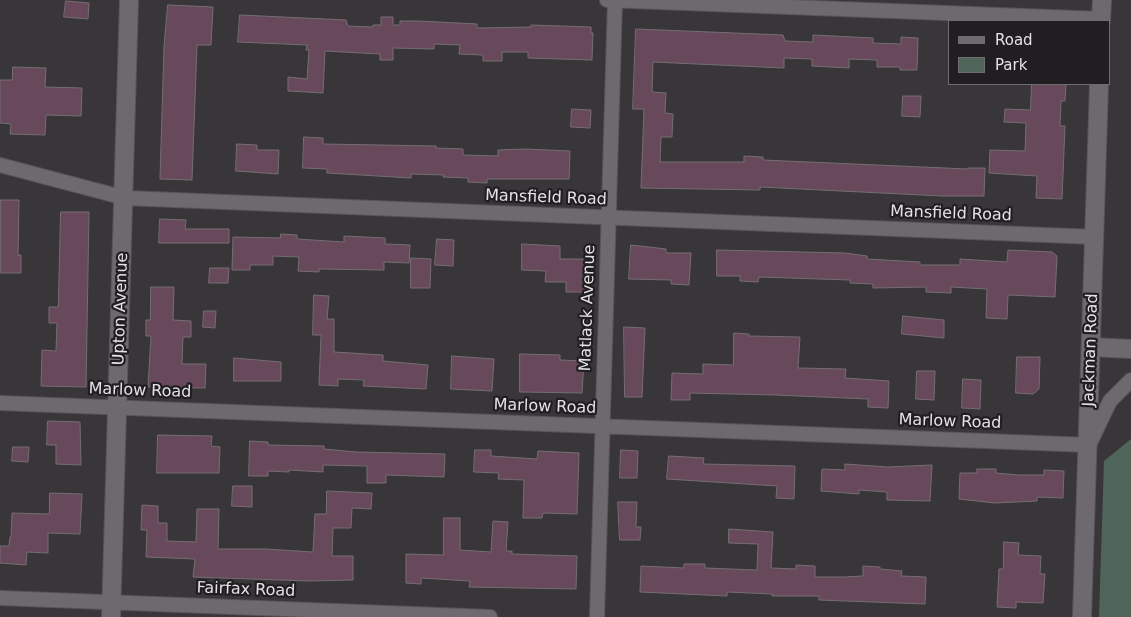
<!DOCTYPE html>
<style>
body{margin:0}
#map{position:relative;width:1131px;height:617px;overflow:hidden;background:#39363a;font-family:"DejaVu Sans",sans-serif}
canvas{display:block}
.legend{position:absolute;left:948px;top:20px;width:162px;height:65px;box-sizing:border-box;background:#201e20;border:1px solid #6e6c6f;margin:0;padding:6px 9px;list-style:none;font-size:15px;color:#e4e2e5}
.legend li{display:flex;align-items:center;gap:10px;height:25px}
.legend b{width:25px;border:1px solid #6e6c6f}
</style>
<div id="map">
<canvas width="1131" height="617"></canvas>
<ul class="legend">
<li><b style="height:6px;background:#6d696e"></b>Road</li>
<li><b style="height:14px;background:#50655a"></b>Park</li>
</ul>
</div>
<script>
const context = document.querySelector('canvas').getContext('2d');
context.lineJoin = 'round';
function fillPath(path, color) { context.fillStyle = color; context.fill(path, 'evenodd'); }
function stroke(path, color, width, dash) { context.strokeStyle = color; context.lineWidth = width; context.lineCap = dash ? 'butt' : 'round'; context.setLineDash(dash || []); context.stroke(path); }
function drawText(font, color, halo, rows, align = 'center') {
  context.font = font + ' "DejaVu Sans",sans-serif'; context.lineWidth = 4.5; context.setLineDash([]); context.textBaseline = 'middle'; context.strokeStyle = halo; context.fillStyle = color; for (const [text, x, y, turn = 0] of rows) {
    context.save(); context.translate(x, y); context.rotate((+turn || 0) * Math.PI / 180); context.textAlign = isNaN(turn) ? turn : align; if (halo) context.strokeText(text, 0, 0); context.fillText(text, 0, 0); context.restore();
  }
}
fillPath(new Path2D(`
 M1131,439V617H1099L1104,461Z`), '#50655a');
const building = new Path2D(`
 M66,1L89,3L88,19L64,17Z
 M168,5L213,7L211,45H197L192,180L160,179L164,47Z
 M240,15L346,20L348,26L373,27V25H381V17H393V25H400V21H419L477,24V28L531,27V25L591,27V33H593L592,60L528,58V52H502V61H483V55L459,54L460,45L434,44V49L393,48V60H380V54L325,51L323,93L288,91V77L307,79L309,50H306L307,45L238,42Z
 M636,29L783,35L785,41L813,42V35L873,38V43L901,44V37L918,38L917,70H900V67H877V60L849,59V68L812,66V59L784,58V68L653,62L652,92L666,93L665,113L673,114L672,137H661L660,162H744V156L763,157V160L968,169V168H985L984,196H942L760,187V190L641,188L644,109H633Z
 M13,67L46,68L45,87L82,88L81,116L46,115L45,135L10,134L11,124L0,123V80H12Z
 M1032,84H1066L1065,101H1061L1060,126H1065L1062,199L1036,198L1037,176L989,173L990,150L1025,151L1026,123L1004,122L1005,109L1030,110Z
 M903,96H921L920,117L902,116Z
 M572,109L591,110L590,128L571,127Z
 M304,137L323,138V144L436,146V148L463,149V155L498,156V150L525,149L570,151L569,179H487V183L468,182V178L443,177L444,175L411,174V178L327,173V169L303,168Z
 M237,144L257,145V150H279L278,174L236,171Z
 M1,200H19L18,255H21V273H1Z
 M61,212H89L86,387L41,386L42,350L56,351L57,323H49V307H58Z
 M160,219L186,220L185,229H229V243H159Z
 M281,234L297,235V239L344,242V236L385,238V244L410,245L409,263L384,262V270L319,269V272L298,271L299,257L273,256V265H250V270H232L233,237L280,238Z
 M437,239L454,240L453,266L435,265Z
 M522,244L560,246V259H588V292H566V282H545L546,271L522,270Z
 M631,245L666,249V253H691L689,285L671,284V280L629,279Z
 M717,250L845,253L867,256V259L920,262V265H960V259L1007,262L1008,250L1052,252L1057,256L1055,297L1008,295L1007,319L986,318L987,289L951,287V293L926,292V287L873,288V284L850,283V280L759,277L758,282L740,281V276H717Z
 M411,258L431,259L430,288H411Z
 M210,268H229L228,283H209Z
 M151,287H174L173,320L191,321V337H183L182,364H206L205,388L148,387L151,336H146V320H150Z
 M314,295L329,296L327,319H334V352L383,355V361L428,365L426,389L363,386L364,380L338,379V386L319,385L321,335H313Z
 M204,311H216L215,328L203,327Z
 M903,316L944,320V338L902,334Z
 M624,327L645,328L642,397H625Z
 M734,333L749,334V336L800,337L798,368L846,369L845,378L889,381L888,408L868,407V399L775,395L690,393V400H671L672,373L703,374V364L733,365Z
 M520,354L560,355V360L584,361L582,393L520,392Z
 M452,356L494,359L492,391L451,389Z
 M1017,357H1040L1039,389L1033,394L1016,393Z
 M234,358L281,362V381H234Z
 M917,371H935L934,400L916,399Z
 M963,379L981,380L980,409L962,408Z
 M48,421L80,422L81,465L56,464V445H47Z
 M158,435L212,436L211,446L220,447L219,473H157Z
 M250,441L268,442V445L324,446V449L356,452L445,454L444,477L386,475V483H367V466L323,465V472L289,470V472L268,471V476H249Z
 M13,447H29L28,462L12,461Z
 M475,450H491V456L537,459L538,451L579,453L577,514L543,513L542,518H523L524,480L498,479L499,473L474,472Z
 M621,450L638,451L637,478H620Z
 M669,456L704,458L703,464L795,466L794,499L776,498L777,486L667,479Z
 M845,464L888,467L932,465L930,501L887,500V492L859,490V494L821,491L822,469L845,470Z
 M977,469H996V473L1019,475H1044V470L1064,471L1063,498L1037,497V501L995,503L959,499L960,473H977Z
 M233,486H252V507L232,506Z
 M327,491L372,493L371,509L352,508L351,528H333L332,556H353V580L309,581L193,577L195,559L146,557L147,530H141L142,505L158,506V523H167V541L196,542L197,509H219L218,549H266L313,552L315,514H326Z
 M50,493L82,494L80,534L48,533V553L27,552L26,565L0,563V546H9L10,537H11L12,513L49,514Z
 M618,502H637L636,527H641L640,540H620Z
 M444,518H460V550L491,552L493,521L508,522L506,551H512V554L577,556L576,589L469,587L470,581L421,578V584L406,583V554L443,555Z
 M729,529L773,532L771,568L796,569V565L815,566V577H844L863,576V566L880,567V569L902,571L901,576L926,577L925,604L819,600V596H772V594L727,592V596L640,592L641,566L684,568V564H705V568L757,570L758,544L729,543Z
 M1004,542L1019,543L1018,555L1041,556L1040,574H1045L1043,603L1016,602V608L997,607L999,569H1003Z`);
fillPath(building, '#68495c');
stroke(building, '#746e71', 1);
const minor = new Path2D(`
 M607,0L1101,19
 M0,165L125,198L1095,237
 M0,403L1089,445L1110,401L1131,380
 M0,598L490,617
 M597,617L615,0`);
const tertiary = new Path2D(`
 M1101,21L1102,0
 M1092,347L1131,349
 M111,617L129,0
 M1082,617L1099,84`);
stroke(minor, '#585458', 16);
stroke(tertiary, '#585458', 20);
stroke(minor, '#6d696e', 14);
stroke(tertiary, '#6d696e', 18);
drawText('16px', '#e4e2e5', '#201e20', [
 ["Mansfield Road",546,198,2],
 ["Mansfield Road",951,214,2],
 ["Matlack Avenue",588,308,-88],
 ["Upton Avenue",121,309,-88],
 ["Jackman Road",1091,350,-88],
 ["Marlow Road",140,391,2],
 ["Marlow Road",545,407,2],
 ["Marlow Road",950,422,2],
 ["Fairfax Road",246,590,2]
]);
</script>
